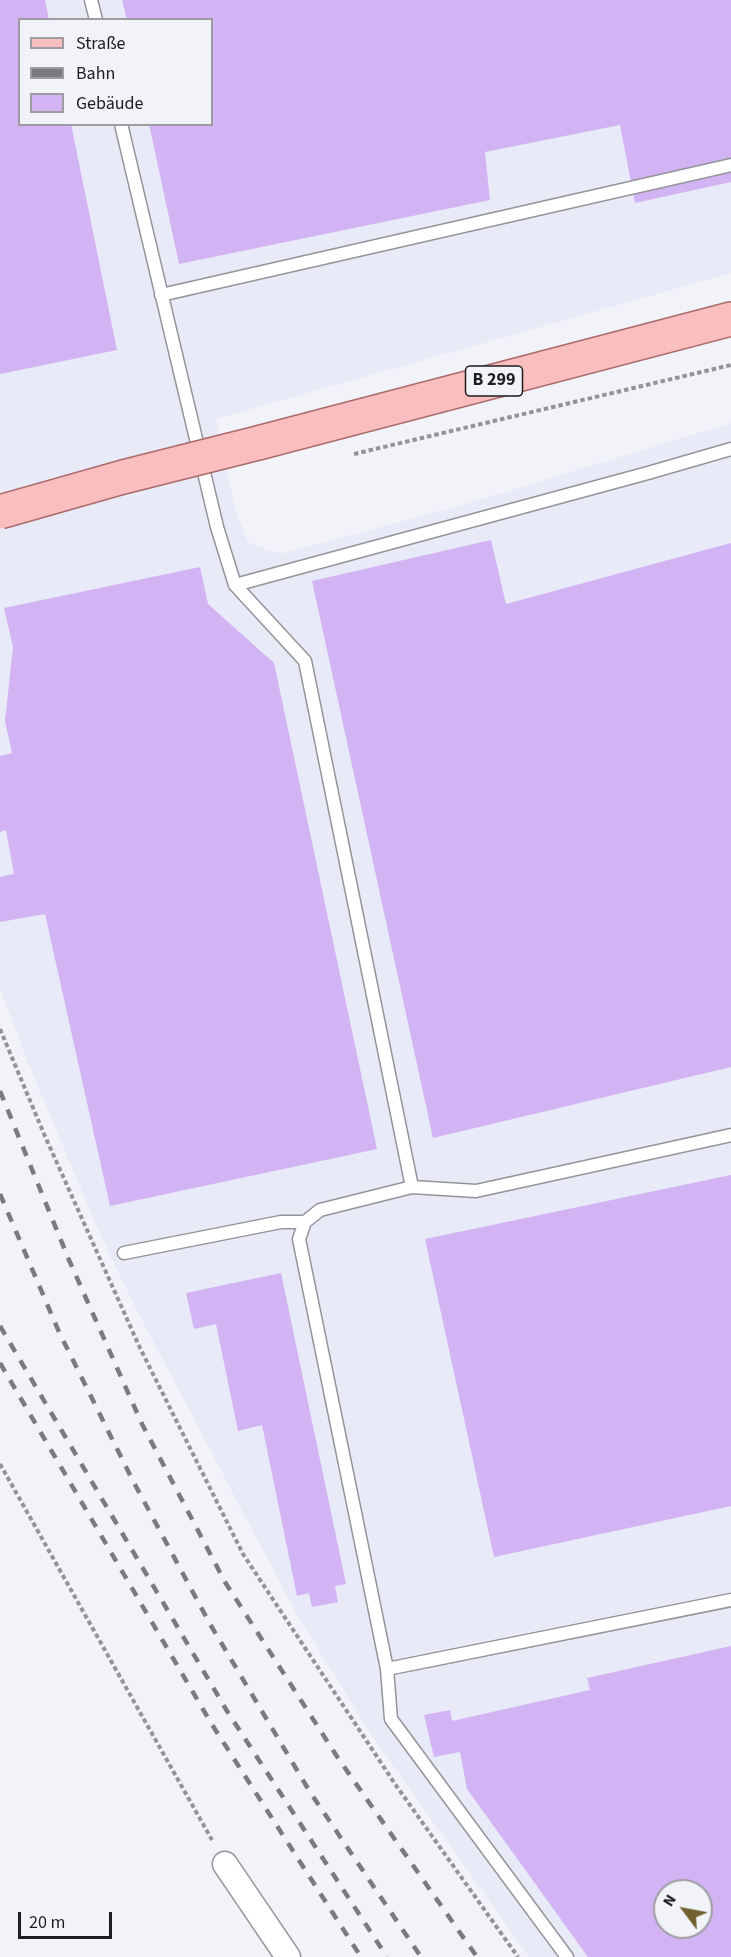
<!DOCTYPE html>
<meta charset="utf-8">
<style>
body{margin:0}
#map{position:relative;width:731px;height:1957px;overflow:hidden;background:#f2f3f8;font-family:"Source Sans 3",sans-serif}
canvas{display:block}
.legend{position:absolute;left:18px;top:18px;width:195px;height:108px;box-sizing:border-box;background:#f2f3f8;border:2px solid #9d9da1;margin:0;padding:8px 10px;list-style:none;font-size:18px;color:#1d1d1f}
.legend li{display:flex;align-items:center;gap:12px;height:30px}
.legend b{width:30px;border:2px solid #9d9da1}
.north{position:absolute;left:653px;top:1879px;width:60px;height:60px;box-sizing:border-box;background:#f2f3f8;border:2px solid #9d9da1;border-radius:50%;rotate:302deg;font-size:16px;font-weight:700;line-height:24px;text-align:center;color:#1d1d1f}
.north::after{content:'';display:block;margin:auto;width:21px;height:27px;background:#71602e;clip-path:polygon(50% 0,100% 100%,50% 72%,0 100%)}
.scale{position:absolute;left:18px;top:1912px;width:94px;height:27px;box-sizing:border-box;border:3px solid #1d1d1f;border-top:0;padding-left:8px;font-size:18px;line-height:21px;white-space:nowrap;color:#1d1d1f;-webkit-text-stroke:4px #f2f3f8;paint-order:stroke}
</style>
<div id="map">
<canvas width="731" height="1957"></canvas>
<ul class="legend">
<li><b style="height:8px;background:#fabebe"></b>Straße</li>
<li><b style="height:8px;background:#7a7b7e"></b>Bahn</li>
<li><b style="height:16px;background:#d2b3f3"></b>Gebäude</li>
</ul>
<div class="north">N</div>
<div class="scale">20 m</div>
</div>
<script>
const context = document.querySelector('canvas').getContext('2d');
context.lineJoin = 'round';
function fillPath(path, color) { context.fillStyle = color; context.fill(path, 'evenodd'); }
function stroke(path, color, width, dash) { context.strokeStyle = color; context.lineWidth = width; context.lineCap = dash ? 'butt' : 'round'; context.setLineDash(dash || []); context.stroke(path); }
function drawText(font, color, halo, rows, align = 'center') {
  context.font = font + ' "Source Sans 3",sans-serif'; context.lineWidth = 5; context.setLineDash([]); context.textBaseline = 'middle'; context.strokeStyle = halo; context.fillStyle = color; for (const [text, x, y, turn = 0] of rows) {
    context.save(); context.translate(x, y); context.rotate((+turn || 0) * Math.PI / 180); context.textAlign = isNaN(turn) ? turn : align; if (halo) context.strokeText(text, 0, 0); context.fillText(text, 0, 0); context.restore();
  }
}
fillPath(new Path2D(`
 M0,0H731V273L216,419L235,508L248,542L280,554L459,506L731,423V1957H529L372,1736L297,1615L133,1303L96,1225L26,1058L0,988ZM20,20H212V124H20ZM665,1891H701V1927H665Z`), '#e9eaf7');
fillPath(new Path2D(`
 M0,0H45L49,20H20V124H71L117,350L0,374Z
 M122,0H731V182L635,203L620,125L485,152L490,200L179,264L149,124H212V20H127Z
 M491,540L506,604L731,543V1067L433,1138L312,581Z
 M200,567L208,604L274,663L377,1149L110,1206L45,914L0,922V877L14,874L6,830L0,832V756L12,753L5,721L13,647L4,608Z
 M731,1175V1506L494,1557L425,1239Z
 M281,1273L346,1584L335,1586L338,1602L312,1607L309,1593L297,1596L262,1425L238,1431L216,1324L194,1329L186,1293Z
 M731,1646V1957H588L467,1789L460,1752L434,1757L424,1715L450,1710L452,1721L590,1690L587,1678ZM665,1891H701V1927H665Z`), '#d2b3f3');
const service = new Path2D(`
 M91,0L96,20
 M121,124L217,527L235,585L305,661L412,1187L320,1210L305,1222L299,1239L387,1669L731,1600
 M161,295L731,165
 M235,585L648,473L731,449
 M412,1187L476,1191L731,1135
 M124,1253L281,1222H305
 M387,1669L391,1719L567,1957`);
const minor = new Path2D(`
 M225,1864L288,1957`);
const primary = new Path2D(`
 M258,443L731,319`);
stroke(service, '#939398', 15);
stroke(minor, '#939398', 27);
stroke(primary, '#aa6a6a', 36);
stroke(new Path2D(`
 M354,454L731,365
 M0,1029L44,1134L140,1348L243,1554L395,1784L518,1957
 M0,1464L212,1840`), '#939497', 4, [4.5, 3]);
stroke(service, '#fff', 12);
stroke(minor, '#fff', 24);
stroke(primary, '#fabebe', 33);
stroke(new Path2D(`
 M0,1091L69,1260L142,1424L225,1582L338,1758L477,1957
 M0,1194L59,1332L132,1479L210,1624L310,1792L421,1957
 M0,1326L227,1711L387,1957
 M0,1363L211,1723L361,1957`), '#7a7b7e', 4.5, [10, 10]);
const primaryBridge = new Path2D(`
 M0,512L123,477L258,443`);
stroke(primaryBridge, '#aa6a6a', 36, []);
stroke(primaryBridge, '#fabebe', 33);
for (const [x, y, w] of [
 [494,381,57]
]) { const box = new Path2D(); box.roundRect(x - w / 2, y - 15, w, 30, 4.5); context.fillStyle = '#f2f3f8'; context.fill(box); stroke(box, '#1d1d1f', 1.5); }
drawText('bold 18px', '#1d1d1f', null, [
 ["B 299",494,381]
]);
</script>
